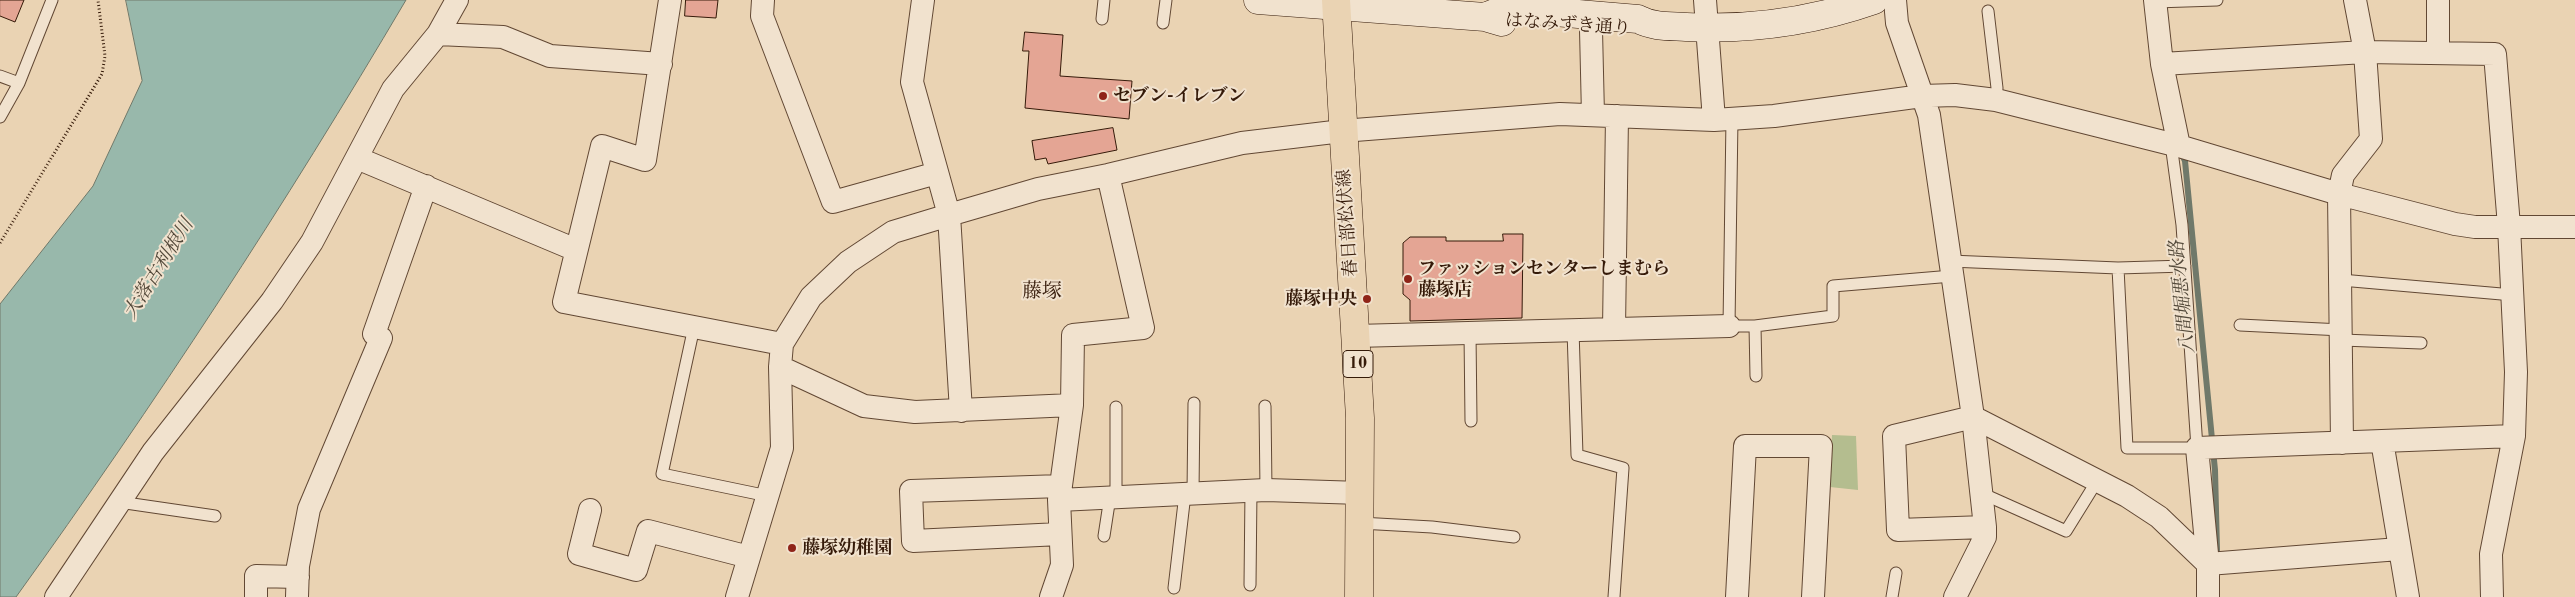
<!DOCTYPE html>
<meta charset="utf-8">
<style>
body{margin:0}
canvas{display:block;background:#ead3b3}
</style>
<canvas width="2575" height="597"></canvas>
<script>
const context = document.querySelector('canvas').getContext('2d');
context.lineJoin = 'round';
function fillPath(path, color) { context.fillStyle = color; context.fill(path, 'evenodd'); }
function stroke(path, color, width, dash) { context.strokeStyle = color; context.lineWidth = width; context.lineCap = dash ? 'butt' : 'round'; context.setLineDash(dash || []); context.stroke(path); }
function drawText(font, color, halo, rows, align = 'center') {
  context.font = font + ' "Old Standard TT","Noto Serif JP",serif'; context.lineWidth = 4; context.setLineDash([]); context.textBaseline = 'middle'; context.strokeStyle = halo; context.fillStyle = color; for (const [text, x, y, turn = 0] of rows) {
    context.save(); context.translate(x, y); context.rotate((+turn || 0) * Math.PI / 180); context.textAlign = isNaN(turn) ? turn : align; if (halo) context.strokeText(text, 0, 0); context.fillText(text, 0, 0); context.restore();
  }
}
fillPath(new Path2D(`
 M1832,435L1856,436L1858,490L1830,487Z`), '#b4bd8f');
const water = new Path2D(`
 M126,0H406C285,205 155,404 16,597H0V304L93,186L142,81Z`);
fillPath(water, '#98b8ab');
stroke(water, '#70796a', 1);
stroke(new Path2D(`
 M2181,153L2185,161L2215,470L2217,550`), '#70796a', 6);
const building = new Path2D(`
 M0,0H24L15,22L0,16Z
 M686,0H718L716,18L685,16Z
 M1025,32L1063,35L1060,76L1132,81L1129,119L1025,108L1029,51H1023Z
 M1113,128L1117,150L1048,164L1046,158L1035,160L1032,141Z
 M1503,234H1523L1522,318L1410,321V300L1403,294V243L1410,237H1446V241H1503Z`);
fillPath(building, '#e4a594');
stroke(building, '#351a09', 1);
const lane = new Path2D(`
 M2155,2L2217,0
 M1988,11L1997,88L1996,100
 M1102,19L1104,0
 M1163,23L1166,0
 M0,76L19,83
 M0,117L19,83L52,0
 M1732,118L1729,326H1755L1833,316V286L1952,276
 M1950,261L2118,268L2185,266
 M2118,268L2127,448H2197L2182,225L2171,144
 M2341,280L2513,295
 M2240,325L2342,330
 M1755,326L1756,376
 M694,327L662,474L768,496
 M1573,330L1577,455L1623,468L1614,597
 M1470,333L1471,421
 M2342,340L2421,343
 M1265,406L1266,490
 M1193,493L1194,403
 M1981,493L2066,531L2097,481
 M1116,497V407
 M119,502L215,516
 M1360,523L1432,527L1514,537
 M1104,536L1110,497
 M1250,585L1251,490
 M1174,588L1185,494
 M1892,597L1896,573`);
const street = new Path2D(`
 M670,0L645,160L602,146L564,302L782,344
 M763,0L762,16L833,202L937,173
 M923,0L912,82L949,215L961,411
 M1705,0L1714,120
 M1895,0L1897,23L1929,115L1973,417L1985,527V537L1955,597
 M2155,0L2162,64L2179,146
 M2438,0V52
 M1591,30L1593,115
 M438,34L503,37L550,56L661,64
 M2162,64L2365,52L2495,54L2509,226L2516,372L2514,436L2491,554L2492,597
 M357,158L576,250
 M1614,329L1617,116
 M1356,336L1729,326
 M780,367L864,406L915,412L1072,405
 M2382,441L2408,597
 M2342,443L2339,194L2343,175L2371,139L2365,52L2355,0
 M1059,500L1266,490L1361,493
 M590,510L579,554L636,570L648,531L749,557
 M1985,527L1898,530L1894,436L1973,417L2127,496L2159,517L2208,564L2399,549
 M1060,534L913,541L911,491L1061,486
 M56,597L153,452L272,301L312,242L393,89L438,34L457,0
 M256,597V576L298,577
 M297,597L298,566L309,509L381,338L374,334L426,186
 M737,597L782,448L780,367L782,344L811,297L848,262L893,232L949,215L1038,189L1108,175L1242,143L1342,131L1560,114L1714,120L1774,116L1922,96L1955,95L1996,100L2179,146L2339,194L2455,224L2475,227H2575
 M1051,597L1062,565L1059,500L1072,405L1073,335L1143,328L1108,175
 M1737,597L1745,446H1821L1813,597
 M2208,597V564L2197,448L2514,436`);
const secondary = new Path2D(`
 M1258,0L1485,17L1502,22
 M1485,17L1502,10H1531L1638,19C1653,27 1669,26 1686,27C1750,30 1814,21 1874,0`);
const primary = new Path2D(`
 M1336,0L1360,418L1359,597`);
stroke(lane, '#624834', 13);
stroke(street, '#624834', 24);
stroke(secondary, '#351a09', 29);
stroke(primary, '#351a09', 29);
stroke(new Path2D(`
 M0,243L102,74L105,56L98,0`), '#351a09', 3, [1, 2.5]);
stroke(lane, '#f1e2ce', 11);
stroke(street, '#f1e2ce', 22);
stroke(secondary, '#f1e2ce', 28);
stroke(primary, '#ead3b3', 28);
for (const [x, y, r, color] of [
 [1103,96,5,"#8f2418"],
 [1408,279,5,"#8f2418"],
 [1367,299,5,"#8f2418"],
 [792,548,5,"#8f2418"]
]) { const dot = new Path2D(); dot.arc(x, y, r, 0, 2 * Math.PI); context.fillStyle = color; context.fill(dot); stroke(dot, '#f1e2ce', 2); }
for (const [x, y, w] of [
 [1358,364,30]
]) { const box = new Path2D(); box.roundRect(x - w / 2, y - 13.5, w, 27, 4); context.fillStyle = '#f1e2ce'; context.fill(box); stroke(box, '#351a09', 1); }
drawText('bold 16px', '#351a09', null, [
 ["10",1358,364]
]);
drawText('18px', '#351a09', '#f1e2ce', [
 ["はなみずき通り",1568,25,4],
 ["春日部松伏線",1348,223,-94]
]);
drawText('bold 18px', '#351a09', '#f1e2ce', [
 ["セブン-イレブン",1113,96],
 ["ファッションセンターしまむら",1418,269],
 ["藤塚店",1418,290],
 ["藤塚中央",1357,299,"right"],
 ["藤塚幼稚園",802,548]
], 'left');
drawText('italic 19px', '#53493a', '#f1e2ce', [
 ["大落古利根川",159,269,-58],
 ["八間堀悪水路",2183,297,-96]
]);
drawText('20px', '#351a09', '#f1e2ce', [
 ["藤塚",1042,292]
]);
</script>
